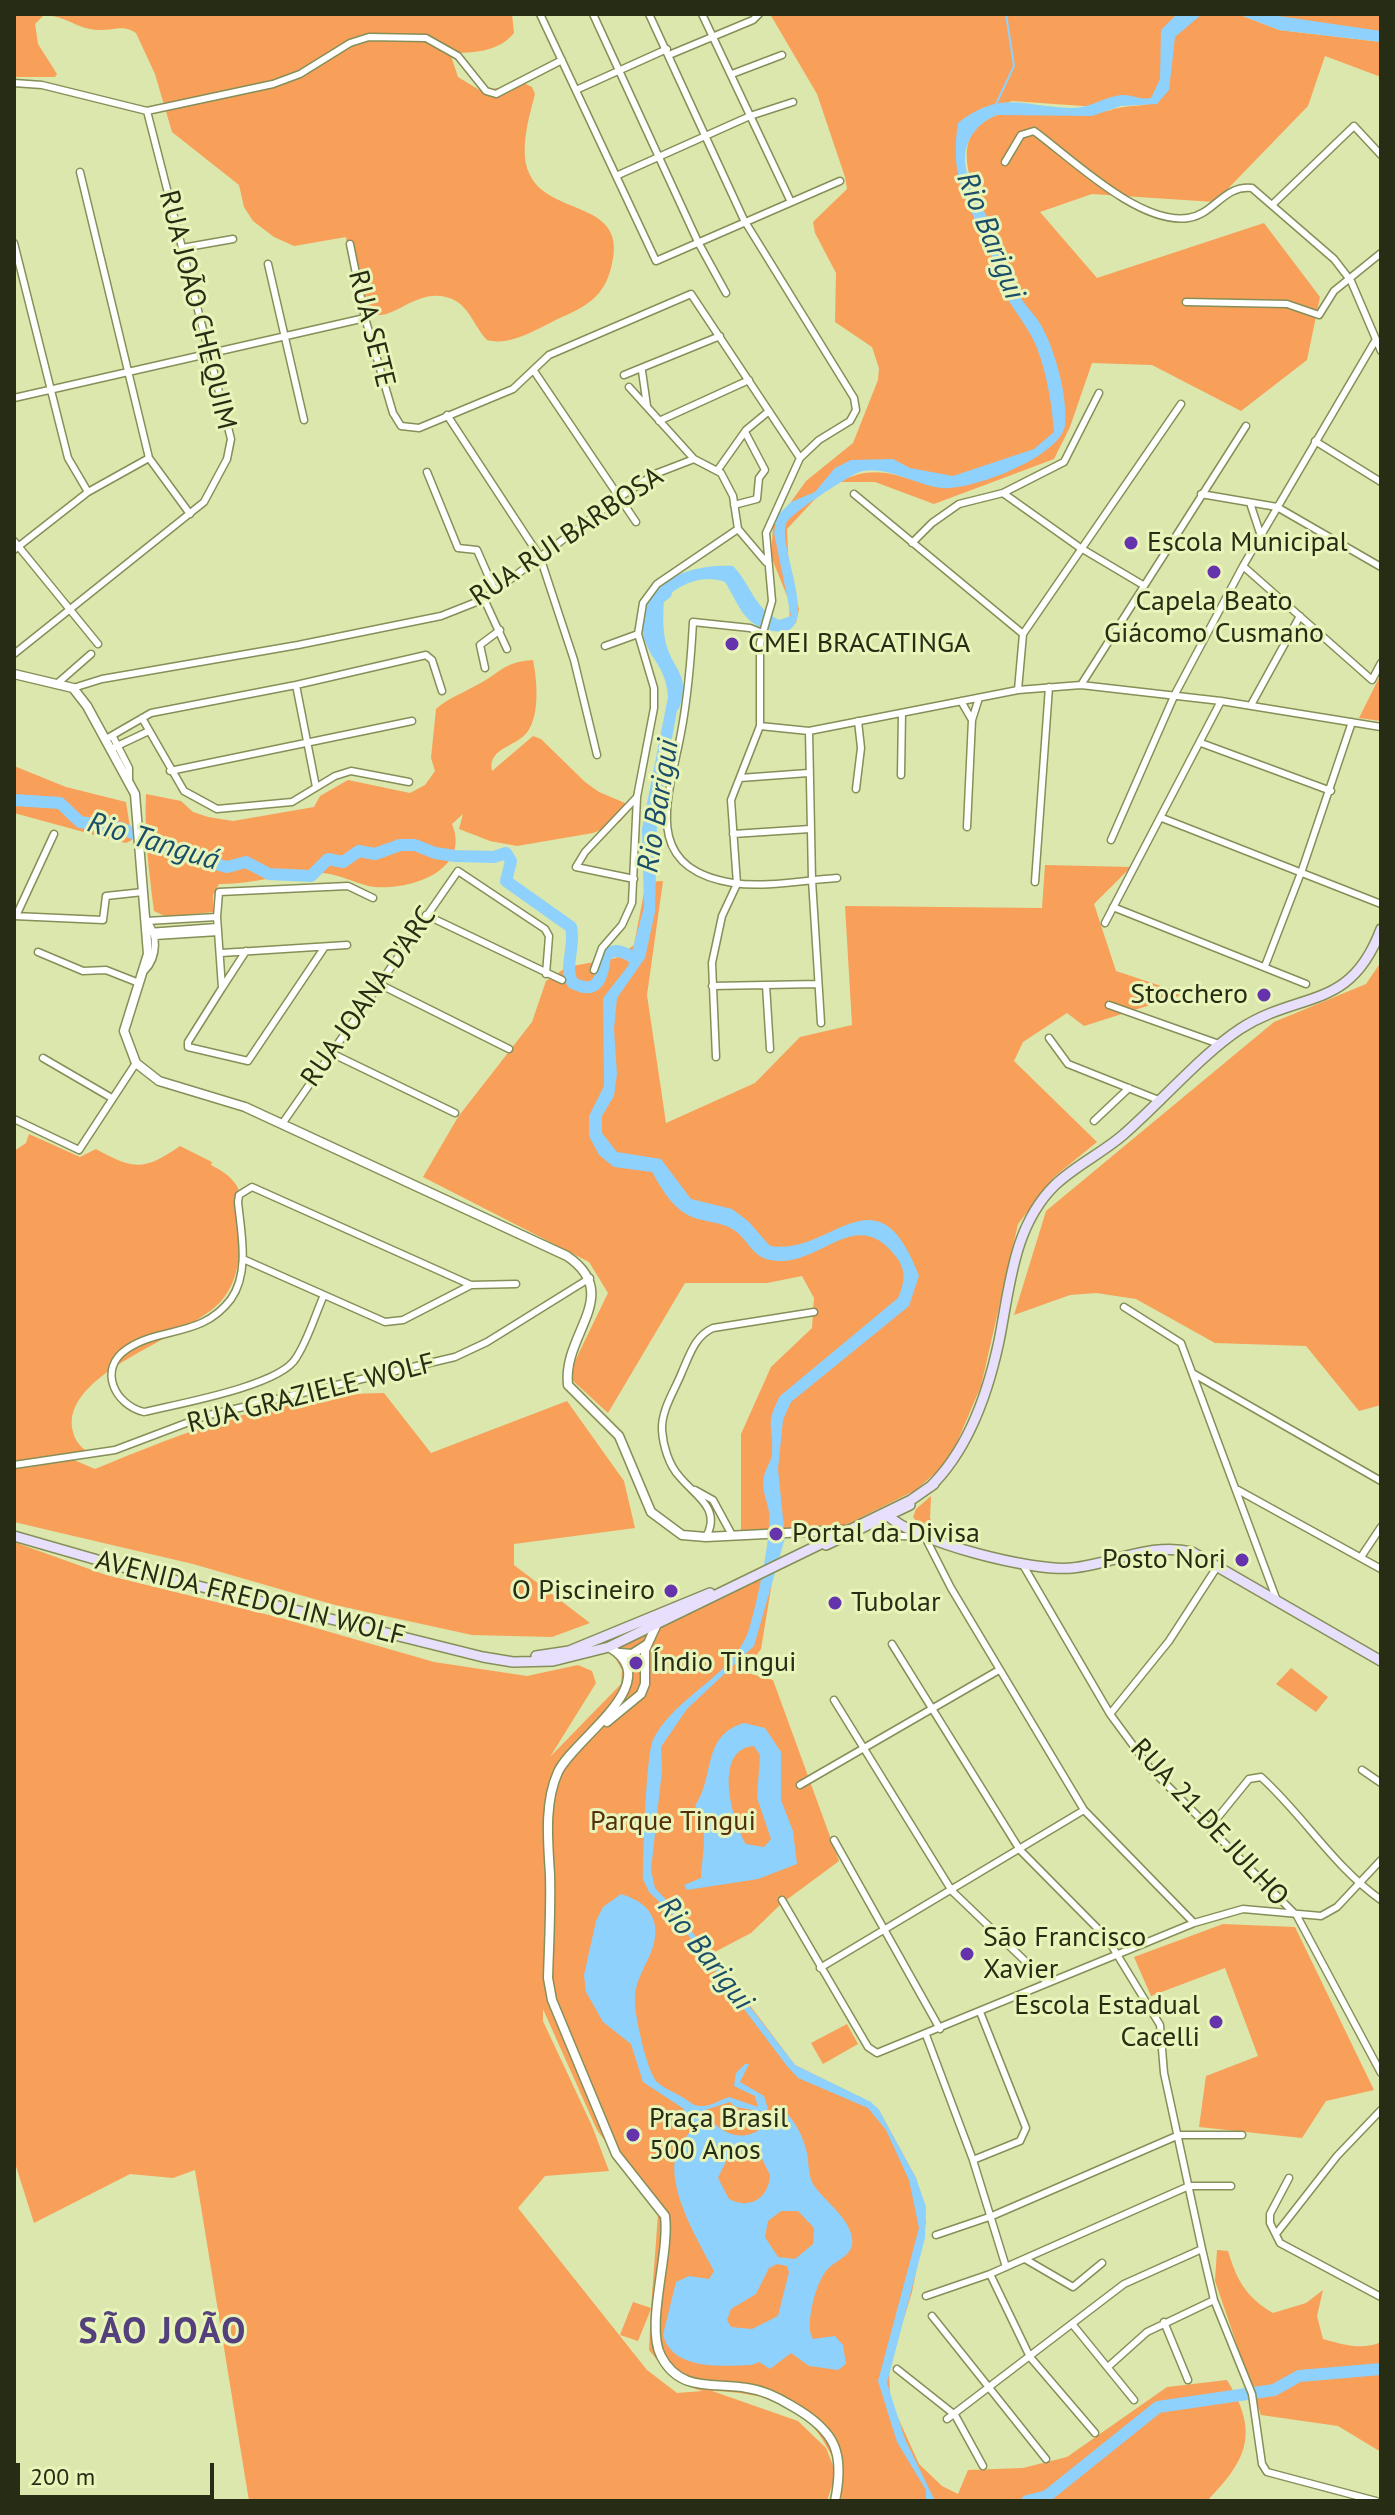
<!DOCTYPE html>
<meta charset="utf-8">
<style>
body{margin:0}
#map{position:relative;width:1395px;height:2515px;overflow:hidden;background:#dbe7ac;font-family:"PT Sans",sans-serif}
canvas{display:block}
.frame{position:absolute;inset:0;border:16px solid #272c15;pointer-events:none}
.scale{position:absolute;left:16px;top:2463px;width:198px;height:36px;box-sizing:border-box;border:4px solid #272c15;border-top:0;padding-left:10px;font-size:24px;line-height:28px;white-space:nowrap;color:#272c15;-webkit-text-stroke:6px #e8f4b9;paint-order:stroke}
</style>
<div id="map">
<canvas width="1395" height="2515"></canvas>
<div class="frame"></div>
<div class="scale">200 m</div>
</div>
<script>
const context = document.querySelector('canvas').getContext('2d');
context.lineJoin = 'round';
function fillPath(path, color) { context.fillStyle = color; context.fill(path, 'evenodd'); }
function stroke(path, color, width, dash) { context.strokeStyle = color; context.lineWidth = width; context.lineCap = dash ? 'butt' : 'round'; context.setLineDash(dash || []); context.stroke(path); }
function drawText(font, color, halo, rows, align = 'center') {
  context.font = font + ' "PT Sans",sans-serif'; context.lineWidth = 6; context.setLineDash([]); context.textBaseline = 'middle'; context.strokeStyle = halo; context.fillStyle = color; for (const [text, x, y, turn = 0] of rows) {
    context.save(); context.translate(x, y); context.rotate((+turn || 0) * Math.PI / 180); context.textAlign = isNaN(turn) ? turn : align; if (halo) context.strokeText(text, 0, 0); context.fillText(text, 0, 0); context.restore();
  }
}
fillPath(new Path2D(`
 M14,14H512L514,33C499,52 472,53 450,53L458,77L481,91L524,83L532,87L535,94C529,117 519,151 529,173C548,218 631,198 611,268C604,296 587,306 562,317C540,327 511,347 487,340C476,329 470,309 456,301C402,271 366,385 346,237L294,246L274,237L253,221L244,207L239,185L172,132L155,74L136,33C123,24 113,31 98,30C78,30 64,14 43,16L35,24L38,44L57,74L55,77H14Z
 M770,14H1238L1279,30L1381,42V77L1325,56L1308,106L1215,202L1092,194L1040,212L1097,278L1264,223L1320,297L1307,360L1241,411L1152,365L1092,363L1070,427L1054,459L934,504L875,482H840C863,469 885,470 911,480L865,460L816,498L787,529L789,574L799,609L796,623L790,626L789,601L771,556L773,527L806,481L853,443L878,380L879,368L872,347L835,322L836,273L815,233L813,222L847,189L845,177L817,94ZM1124,97L1159,101C1141,108 1125,104 1108,111L997,115C930,140 993,220 1007,263L961,166V121L1012,101L1097,107Z
 M1265,14H1381V32L1272,17Z
 M533,660C537,680 540,714 528,731C518,747 487,747 492,771L533,736L541,739L585,782L599,792L625,803L630,810L620,822L593,833L517,846L490,841L459,829L463,814L452,824C471,870 412,890 375,887C361,886 340,874 322,873C291,871 252,885 219,884L213,895V912L167,917L154,911C149,872 144,833 146,794L181,801L193,812L208,817L233,821L314,807L320,796L348,780L410,793L425,785L435,771L431,758L436,709C448,698 461,694 475,686C500,674 502,662 533,660Z
 M1381,674V721L1359,718Z
 M14,766L66,787L126,802L132,840L126,843L113,840L14,813Z
 M1045,865L1131,867L1094,904L1116,971L1185,994L1084,1026L1067,1013L1023,1042L1014,1061L1097,1142L1054,1177L1018,1224L981,1386L949,1461L916,1490L846,1525L741,1531V1434L771,1367L812,1328L814,1298L802,1276L767,1283H685L608,1413L572,1380L571,1369L608,1293L589,1262L423,1177L458,1117L532,1022L546,981L567,967L616,958L634,945L646,882L663,881L647,995L666,1123L755,1083L800,1037L852,1025L845,906L1042,908Z
 M1381,962V1405L1359,1411L1306,1346L1215,1343L1136,1299L1096,1293L1070,1295L1014,1315L1046,1211L1274,1022L1366,984Z
 M29,1134L80,1157L96,1149C134,1170 144,1171 180,1146L212,1162L211,1165C239,1179 245,1193 241,1224C239,1251 241,1277 222,1300C191,1337 58,1372 73,1432C76,1445 86,1452 98,1457H67L95,1469C187,1431 284,1393 384,1393L431,1453L567,1401L624,1481L635,1528L514,1544V1565L590,1623L552,1637L472,1635L335,1605L193,1564L14,1522V1151L26,1143Z
 M931,1496L930,1518L937,1533L920,1526L913,1517L916,1509Z
 M14,1542L106,1575L281,1618L434,1662L527,1676L578,1665L592,1671L596,1683L550,1757L621,1684L622,1670L609,1647L774,1570L761,1649L746,1669L751,1674L773,1680L839,1861L781,1904L751,1933L711,1954L795,2065L870,2102L879,2110L916,2178L926,2222L912,2292L889,2367L890,2400L919,2464L942,2486L958,2494L968,2470L1023,2468L1067,2457L1167,2387L1227,2380C1260,2433 1247,2460 1207,2501H841C845,2471 841,2474 828,2449C806,2404 760,2392 712,2391L798,2421L826,2448L836,2473L827,2501H249L195,2170L173,2178L130,2174L34,2223L14,2160ZM543,2009L597,2130L658,2215L651,2308L633,2302L620,2335L638,2341L651,2309L649,2350C665,2370 680,2386 703,2391L677,2393L647,2370L518,2208L545,2176L609,2171L592,2126L543,2021Z
 M1291,1668L1328,1697L1316,1712L1276,1684Z
 M1223,1924L1295,1927L1374,2090L1326,2101L1302,2138L1199,2127L1206,2076L1258,2056L1225,1968L1151,1996L1134,1957Z
 M847,2024L858,2044L823,2064L811,2043Z
 M1217,2250L1228,2251C1237,2281 1246,2297 1273,2313L1306,2303L1323,2290L1317,2316L1323,2339C1341,2344 1363,2351 1381,2342V2452L1338,2426L1261,2415L1215,2281Z`), '#f89f59');
fillPath(new Path2D(`
 M1177,14H1202L1175,37L1169,90L1157,104L1121,106L1092,116L997,115C979,122 964,139 965,161C967,184 983,208 993,228C1003,248 1007,270 1016,290C1022,303 1034,313 1041,325C1055,350 1068,396 1065,425C1061,457 970,491 942,488C915,486 879,460 853,475C842,481 789,514 786,524C777,547 826,641 773,631C743,626 739,604 725,582C699,573 677,586 658,604L655,624L659,651L676,677L679,699L657,822L655,912L645,958L617,998L614,1029L617,1074L614,1096L602,1116V1133L617,1152L661,1159L691,1199L732,1209L748,1221L770,1246C832,1256 877,1164 919,1276L909,1306L791,1402L783,1420L778,1469L785,1538L754,1646L687,1709L661,1747L662,1770L651,1870L655,1888L669,1903L682,1895L672,1906L795,2065L871,2102L879,2110L916,2178L926,2207L925,2238L887,2383L905,2439L935,2501H926V2490L897,2442L878,2381L919,2228L909,2180L886,2130L868,2108L798,2078L787,2066L673,1915L649,1892L643,1879C643,1856 646,1755 653,1740C676,1694 736,1676 750,1626C757,1602 772,1535 769,1512C767,1499 761,1490 764,1476C766,1468 771,1462 772,1454C774,1425 764,1426 780,1396L898,1298C904,1284 907,1272 897,1258C855,1201 820,1270 770,1260C754,1257 749,1243 738,1233C727,1223 712,1223 698,1219C675,1213 663,1191 652,1172L614,1167L599,1155L589,1136V1116L604,1086L603,998L628,966L644,907L642,829L668,697C666,665 649,660 643,634C632,582 693,563 733,566C752,586 753,607 779,620L791,616L774,533L777,516L791,502L815,492L835,468L851,460L893,459L910,468L953,476L1034,449L1054,432C1052,405 1047,374 1037,348C1029,328 1016,314 1006,296C998,282 995,265 989,250C968,200 949,182 958,123C1002,89 1023,107 1072,108C1091,108 1103,97 1121,95C1131,94 1140,100 1151,98L1160,79L1161,30Z
 M1238,14H1265L1381,31V42L1279,30Z
 M744,1723L765,1728L781,1752V1800L793,1831L797,1864L758,1879L687,1890L684,1885L701,1878C702,1855 710,1825 695,1806C716,1775 701,1736 744,1723ZM754,1746L760,1755L757,1798L771,1839L764,1847L746,1844C732,1821 712,1749 754,1746Z
 M621,1894C637,1899 652,1907 655,1926C658,1953 638,1969 635,1995C633,2011 647,2072 657,2082C665,2089 676,2093 684,2098C689,2101 693,2106 700,2106C711,2107 719,2100 729,2097L758,2107L755,2096L734,2086L736,2073L745,2064H749L740,2082L764,2096L768,2109L763,2112L736,2107L730,2102L705,2110C714,2129 737,2144 759,2130C769,2124 773,2114 784,2110C796,2123 803,2136 807,2153C809,2163 808,2175 813,2184C824,2201 849,2217 852,2238C855,2256 836,2259 827,2270C816,2281 804,2327 813,2339L835,2336L843,2345L846,2364L838,2370L809,2366L791,2353L770,2369L759,2362L752,2365C722,2366 673,2371 663,2335L676,2282L689,2276L709,2279L714,2271C698,2241 669,2193 675,2158C677,2149 685,2139 690,2131L684,2109L643,2082L631,2044L603,2022L586,1992L584,1975L596,1921L603,1907ZM746,2152L762,2159L770,2175C769,2198 750,2210 729,2199L718,2178L728,2157ZM781,2211H798L814,2228L813,2244L795,2259L778,2257L765,2237L768,2221ZM777,2264L787,2266L789,2272L778,2316L752,2329L731,2327L727,2320L731,2309L756,2294L769,2268Z`), '#8ed1fc');
stroke(new Path2D(`
 M996,104L1014,66L1006,14`), '#8ed1fc', 2);
stroke(new Path2D(`
 M666,593L658,599C657,616 656,634 662,651C670,675 683,675 674,705
 M14,800L60,803L80,822L121,828L186,856L227,867L246,862L269,874L311,876L328,859L343,862L359,851L375,854L400,845H415L435,853L455,856L494,857L506,853L511,861L506,881L571,927C576,945 563,969 573,983C598,996 603,977 605,956C615,947 624,952 634,958
 M1027,2501L1047,2496L1158,2407L1274,2390L1299,2376L1381,2369`), '#8ed1fc', 12);
const minor = new Path2D(`
 M540,14L656,261L840,181
 M593,14L698,242L726,293
 M649,14L744,220L854,398L856,410L850,421L819,440L800,458L766,533L772,601L760,643V726L731,800L737,884L722,916L712,963L716,1057
 M702,14L790,200
 M669,55L753,20L759,14
 M732,74L782,55
 M14,83L42,85L147,111L273,84L300,74L350,43L369,37L426,38L458,56L486,91L496,94L562,60
 M576,90L667,49
 M1005,162L1021,135L1034,131C1071,158 1139,225 1188,218C1215,214 1223,185 1252,188L1334,259L1351,281L1381,351
 M80,172L149,458L190,514
 M616,176L750,116L793,102
 M1274,203L1354,126L1381,155
 M14,243L68,458L88,492
 M350,244L365,318L393,413L401,426L419,428L513,389L549,355L691,294L800,458
 M182,248L233,239
 M268,264L304,420
 M1186,302L1287,304L1319,315L1334,291L1381,253
 M534,371L636,522
 M642,371L647,406
 M624,375L720,336
 M629,387L694,459L721,473L733,496L738,529
 M14,398L365,318
 M447,415L540,557L574,660L597,755
 M659,421L749,380
 M1315,441L1381,482
 M717,471L746,430L769,411
 M427,472L458,548L477,550L495,591
 M1003,493L1079,547L1143,585
 M854,494L1023,634
 M1201,494L1277,507L1381,567
 M1250,503L1261,536
 M734,505L757,499L759,478L765,470L745,432
 M14,541L98,644
 M912,543L932,523L959,504L1003,493L1064,462L1099,393
 M14,550L88,492L149,458
 M1243,566L1372,680L1381,663
 M484,599L507,649
 M762,633L750,628L693,622C691,659 688,696 681,733C669,797 639,868 733,883C765,888 805,880 837,878
 M605,646L638,634
 M14,654L204,502L227,459L231,439L147,111
 M485,668L480,645L500,630
 M59,682L91,654
 M296,685L316,787
 M1081,685L1246,426
 M73,688L102,679L298,645L441,616L484,599L617,499L655,474L694,459
 M1018,690L1023,634L1181,404
 M961,701L972,720
 M1251,705L1300,616
 M142,718L184,791L217,809L292,802L335,776L351,771L409,782
 M760,726L809,731L1018,690L1081,685L1221,701L1381,727
 M809,731L812,880L821,1023
 M113,737L129,768V779
 M106,739L151,713L296,685L426,655L432,660L442,691
 M1201,743L1331,791
 M115,747L149,731
 M170,771L412,721
 M901,775L902,713
 M740,778L808,773
 M856,789L861,748L858,721
 M1162,818L1381,904
 M967,827L972,720L979,698
 M733,834L810,829
 M1111,840L1175,694L1243,566L1375,341
 M634,879L576,867L585,852L637,797
 M1035,882L1049,687
 M1113,907L1306,984
 M426,915L562,980
 M14,916L103,920L106,896L143,892
 M16,916L54,834
 M146,921L217,917
 M1105,923L1221,701
 M148,932L217,927
 M155,936L218,932
 M324,948L248,1061L188,1047V1042L222,988L217,917L219,892L348,886L373,898
 M38,952L83,971L106,970L139,983
 M221,953L347,945
 M1265,966L1302,870L1352,722
 M145,970C157,958 159,933 146,921
 M594,970L602,948L622,925L632,903L637,797L654,708V688L638,634L643,603L657,584L738,529L766,562
 M379,984L509,1049
 M766,985L770,1049
 M712,986L818,984
 M222,988L246,951
 M1109,1005L1219,1044
 M1049,1038L1068,1064L1161,1101
 M331,1053L455,1113
 M43,1058L110,1097
 M14,1119L79,1150L136,1063
 M1094,1121L1129,1088
 M282,1124L458,871L545,929L549,936L546,974
 M243,1259L385,1322L403,1320L471,1285
 M324,1295C315,1315 308,1340 296,1358C280,1386 177,1404 144,1412C115,1405 97,1369 127,1349C161,1326 202,1338 231,1299C250,1272 241,1233 238,1202L239,1195L252,1187L471,1285L516,1284
 M1124,1307L1181,1343L1276,1598
 M1194,1374L1381,1481
 M14,1465L115,1450L205,1416L455,1357L487,1342L590,1278
 M695,1490L713,1500L732,1535
 M1238,1490L1381,1569
 M876,1535L925,1537L951,1588L1084,1810L1194,1923
 M706,1537C722,1508 695,1496 679,1476C669,1465 663,1446 662,1430C661,1410 675,1390 682,1372C690,1354 695,1336 713,1328L814,1312
 M1361,1557L1381,1527
 M1023,1565L1110,1714L1149,1767L1297,1916L1381,2073
 M892,1644L1020,1850L1107,1938L1160,2025L1164,2073L1202,2249L1214,2300L1252,2394L1262,2464L1267,2472L1376,2501
 M834,1700L952,1891L1046,1981
 M1110,1714L1169,1641L1217,1567
 M1362,1770L1381,1783
 M800,1785L999,1670
 M1210,1827L1249,1779L1261,1777C1304,1816 1333,1866 1381,1900
 M834,1840L940,2029
 M782,1900L868,2047L877,2053L1194,1923L1243,1909L1321,1916L1337,1907L1381,1860
 M820,1968L1084,1810
 M926,2035L973,2160L1006,2267
 M973,2160L1020,2141L1026,2128L980,2012
 M1289,2178L1270,2214V2223L1280,2243L1381,2297
 M1276,2234L1337,2156L1381,2110
 M936,2235L992,2216L1179,2135H1242
 M1025,2259L1073,2287L1102,2263
 M990,2274L1030,2357L1095,2433
 M926,2296L990,2274L1189,2186H1231
 M932,2316L1046,2459
 M1164,2322L1188,2380
 M1073,2325L1134,2400
 M1109,2366L1147,2332L1214,2300
 M897,2369L955,2415L983,2466
 M947,2419L1124,2284L1202,2249`);
const tertiary = new Path2D(`
 M14,674L73,688L87,706L135,794L148,954L124,1031L136,1063L159,1081L245,1107L567,1256C624,1295 562,1334 568,1385L619,1436L651,1512L682,1535L706,1537L845,1530
 M609,1647C668,1682 574,1738 558,1772C544,1803 548,1841 550,1875C551,1909 549,1944 548,1978L552,2000L616,2154L665,2216C670,2254 645,2326 661,2356C680,2393 714,2382 747,2388C762,2390 779,2398 792,2406C836,2431 845,2453 835,2501
 M620,1653L632,1654L646,1645
 M607,1722L641,1694L645,1684V1650L656,1626`);
const secondary = new Path2D(`
 M930,1487C968,1450 988,1393 999,1341C1010,1287 1013,1226 1055,1185C1075,1166 1102,1153 1123,1135C1159,1104 1202,1054 1240,1029C1300,990 1350,1012 1381,929
 M887,1515C915,1542 1033,1572 1072,1568C1113,1564 1150,1542 1192,1552L1381,1661
 M14,1536L122,1567L483,1657L513,1662L553,1661L609,1647L911,1500L934,1484
 M826,1545L910,1505
 M536,1656L569,1651L710,1593`);
stroke(minor, '#858f58', 9);
stroke(tertiary, '#858f58', 11);
stroke(secondary, '#858f58', 12);
stroke(minor, '#fff', 6);
stroke(tertiary, '#fff', 8);
stroke(secondary, '#e8dffc', 9);
for (const [x, y, r, color] of [
 [1131,543,8,"#6534ac"],
 [1214,572,8,"#6534ac"],
 [732,644,8,"#6534ac"],
 [1264,995,8,"#6534ac"],
 [776,1534,8,"#6534ac"],
 [1242,1560,8,"#6534ac"],
 [671,1591,8,"#6534ac"],
 [835,1603,8,"#6534ac"],
 [636,1663,8,"#6534ac"],
 [967,1954,8,"#6534ac"],
 [1216,2022,8,"#6534ac"],
 [633,2135,8,"#6534ac"]
]) { const dot = new Path2D(); dot.arc(x, y, r, 0, 2 * Math.PI); context.fillStyle = color; context.fill(dot); stroke(dot, '#e8f4b9', 3); }
drawText('28px', '#272c15', '#e8f4b9', [
 ["RUA JOÃO CHEQUIM",197,310,76],
 ["RUA SETE",371,329,76],
 ["RUA RUI BARBOSA",567,537,-34],
 ["RUA JOANA D'ARC",369,997,-55],
 ["RUA GRAZIELE WOLF",311,1394,-14],
 ["AVENIDA FREDOLIN WOLF",250,1599,14],
 ["RUA 21 DE JULHO",1209,1823,47]
]);
drawText('28px', '#272c15', '#e8f4b9', [
 ["Escola Municipal",1147,543],
 ["Capela Beato",1214,602,"center"],
 ["Giácomo Cusmano",1214,634,"center"],
 ["CMEI BRACATINGA",748,644],
 ["Stocchero",1248,995,"right"],
 ["Portal da Divisa",792,1534],
 ["Posto Nori",1226,1560,"right"],
 ["O Piscineiro",655,1591,"right"],
 ["Tubolar",851,1603],
 ["Índio Tingui",652,1663],
 ["São Francisco",983,1938],
 ["Xavier",983,1970],
 ["Escola Estadual",1200,2006,"right"],
 ["Cacelli",1200,2038,"right"],
 ["Praça Brasil",649,2119],
 ["500 Anos",649,2151]
], 'left');
drawText('28px', '#552f0d', '#e8f4b9', [
 ["Parque Tingui",673,1822]
]);
drawText('italic 30px', '#194d6a', '#e8f4b9', [
 ["Rio Barigui",990,236,68],
 ["Rio Barigui",659,806,-81],
 ["Rio Tanguá",153,842,17],
 ["Rio Barigui",705,1954,52]
]);
context.letterSpacing = '2px';
drawText('bold 36px', '#54407d', '#e8f4b9', [
 ["SÃO JOÃO",163,2333]
]);
context.letterSpacing = '0px';
</script>
